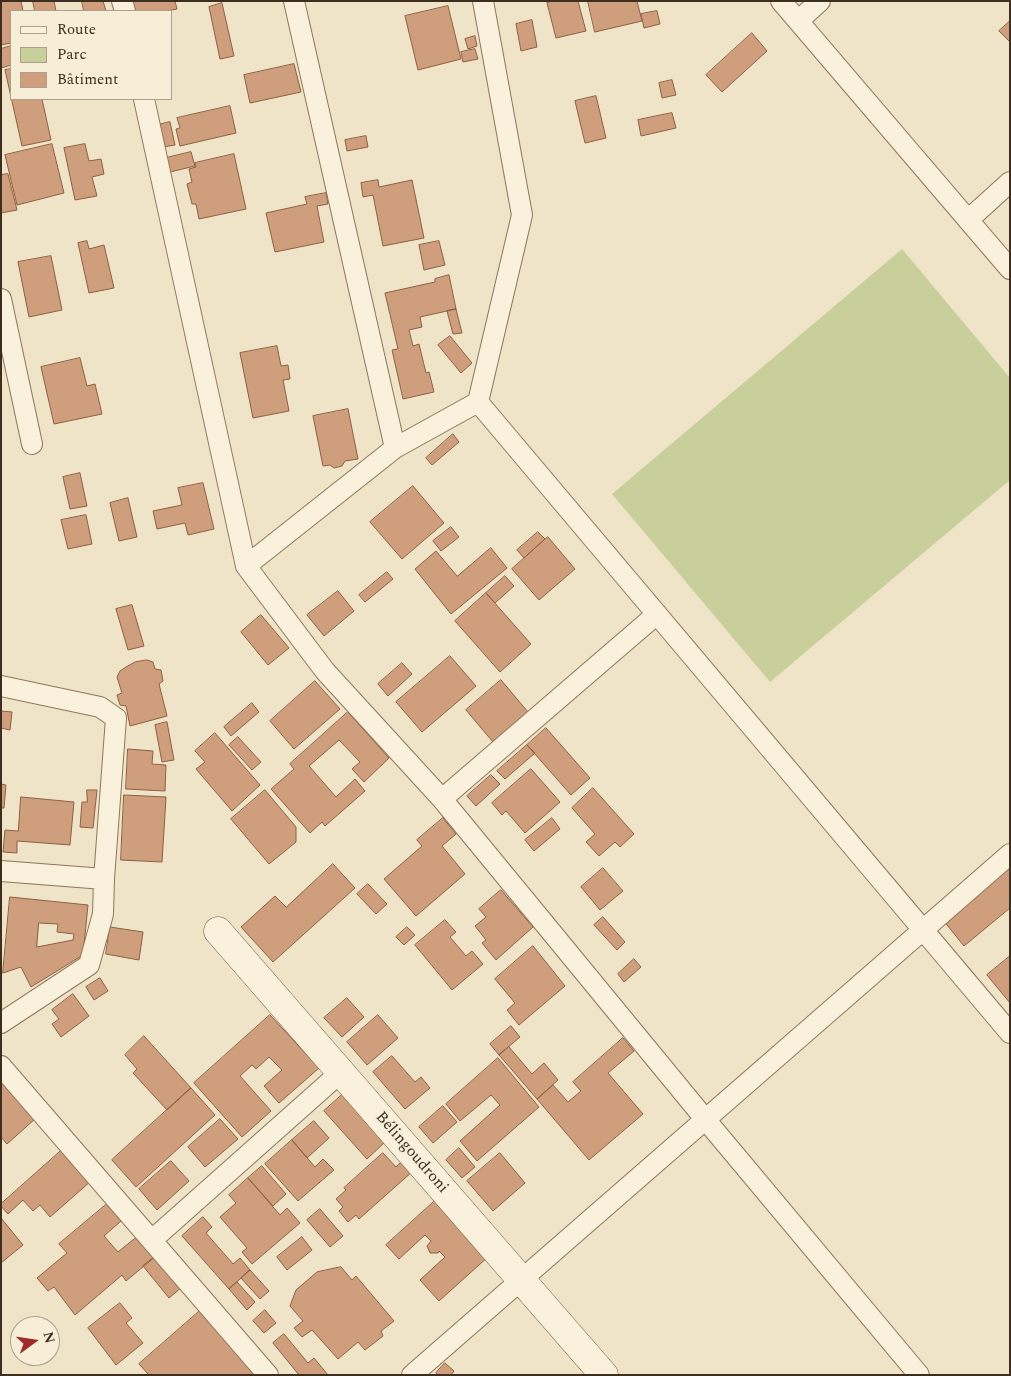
<!DOCTYPE html>
<meta charset="utf-8">
<style>
body{margin:0}
#map{position:relative;width:1011px;height:1376px;overflow:hidden;background:#f0e4c8;font-family:Spectral,serif}
canvas{display:block}
.frame{position:absolute;inset:0;border:2px solid #3d2e20;pointer-events:none}
.legend{position:absolute;left:10px;top:10px;width:162px;height:90px;box-sizing:border-box;background:#f7eed8;border:1px solid #ada18e;margin:0;padding:6px 9px;list-style:none;font-size:15px;color:#3d2e20}
.legend li{display:flex;align-items:center;gap:10px;height:25px}
.legend b{width:25px;border:1px solid #ada18e}
.north{position:absolute;left:10px;top:1316px;width:50px;height:50px;box-sizing:border-box;background:#f7eed8;border:1px solid #ada18e;border-radius:50%;rotate:76deg;font-size:14px;font-weight:700;line-height:20px;text-align:center;color:#3d2e20}
.north::after{content:'';display:block;margin:auto;width:18px;height:22px;background:#9e2a2b;clip-path:polygon(50% 0,100% 100%,50% 72%,0 100%)}
</style>
<div id="map">
<canvas width="1011" height="1376"></canvas>
<div class="frame"></div>
<ul class="legend">
<li><b style="height:6px;background:#faf1dc"></b>Route</li>
<li><b style="height:14px;background:#c9cf9b"></b>Parc</li>
<li><b style="height:14px;background:#cf9f7d"></b>Bâtiment</li>
</ul>
<div class="north">N</div>
</div>
<script>
const context = document.querySelector('canvas').getContext('2d');
context.lineJoin = 'round';
function fillPath(path, color) { context.fillStyle = color; context.fill(path, 'evenodd'); }
function stroke(path, color, width, dash) { context.strokeStyle = color; context.lineWidth = width; context.lineCap = dash ? 'butt' : 'round'; context.setLineDash(dash || []); context.stroke(path); }
function drawText(font, color, halo, rows, align = 'center') {
  context.font = font + ' Spectral,serif'; context.lineWidth = 4; context.setLineDash([]); context.textBaseline = 'middle'; context.strokeStyle = halo; context.fillStyle = color; for (const [text, x, y, turn = 0] of rows) {
    context.save(); context.translate(x, y); context.rotate((+turn || 0) * Math.PI / 180); context.textAlign = isNaN(turn) ? turn : align; if (halo) context.strokeText(text, 0, 0); context.fillText(text, 0, 0); context.restore();
  }
}
fillPath(new Path2D(`
 M902,249L1010,378V480L770,682L612,494Z`), '#c9cf9b');
const building = new Path2D(`
 M1,1H21L23,11H11V43L1,45Z
 M33,1H54L56,11H35Z
 M82,1H103L106,11H84Z
 M132,1H175L177,9L167,11H134Z
 M552,1H578L586,31L556,38L547,3Z
 M588,1H637L642,21L595,32Z
 M222,3L234,56L220,59L209,7Z
 M448,6L461,59L418,70L405,16Z
 M657,11L660,24L644,28L641,14Z
 M532,20L537,47L521,51L516,24Z
 M1010,21V42L999,31Z
 M752,33L767,51L722,92L706,75Z
 M475,36L477,46L468,49L465,39Z
 M11,46V65L1,68V49Z
 M475,49L478,59L463,62L461,52Z
 M294,64L301,92L250,103L244,75Z
 M11,69V99H42L51,140L22,146L5,70Z
 M672,80L676,95L662,98L659,83Z
 M596,96L606,138L585,143L575,101Z
 M230,106L236,133L180,146L176,129L180,128L177,118Z
 M672,113L676,128L641,136L638,120Z
 M170,122L175,145L163,147L158,125Z
 M366,136L368,147L347,151L345,140Z
 M52,144L64,193L17,205L5,155Z
 M85,144L89,161L101,159L104,174L92,177L97,196L75,200L64,148Z
 M191,152L195,166L170,172L166,158Z
 M234,154L246,209L199,219L196,204H192L187,184L192,182L189,169L196,167L195,163Z
 M8,174L17,210L1,213V175Z
 M378,180L379,187L412,180L424,238L383,246L373,195L363,197L361,183Z
 M326,193L328,204L317,206L324,242L275,252L266,213L307,204L305,197Z
 M87,241L89,249L104,245L114,288L89,293L78,243Z
 M439,241L445,265L424,270L419,245Z
 M51,256L62,310L29,317L18,262Z
 M449,275L456,309L420,317L422,327L409,330L413,346L419,344L426,373L429,372L434,392L403,399L392,350L398,349L385,293L435,282V279Z
 M456,309L462,333L453,334L447,311Z
 M450,336L472,363L461,373L438,345Z
 M277,346L281,366L288,365L290,379L283,380L289,411L253,418L240,353Z
 M80,358L87,386L95,384L102,414L54,424L41,367Z
 M348,409L358,459L345,461L342,466L334,468L330,465L323,466L313,416Z
 M453,434L459,442L432,465L426,458Z
 M80,473L87,506L70,509L63,477Z
 M203,483L214,529L188,535L185,523L157,529L153,511L182,505L178,488Z
 M413,486L444,523L402,559L370,522Z
 M128,498L137,537L119,541L110,503Z
 M86,515L92,544L68,549L61,520Z
 M451,527L459,537L441,551L433,541Z
 M538,532L545,539L524,558L517,550Z
 M548,537L575,569L539,600L512,569Z
 M491,548L507,568L451,614L415,569L436,551L457,576Z
 M387,572L393,579L365,602L359,595Z
 M505,576L514,586L495,603L486,593Z
 M338,591L354,611L324,636L307,615Z
 M486,593L531,644L500,672L455,621Z
 M132,605L144,646L128,650L116,609Z
 M261,615L289,648L268,665L241,632Z
 M450,656L476,686L422,732L396,702Z
 M147,660L153,662L155,669L161,670L163,681L159,684L167,716L130,726L126,706L120,705L117,695L122,693L117,677L120,671L126,667L135,662Z
 M402,663L412,674L388,696L378,684Z
 M501,680L528,712L493,742L466,710Z
 M315,681L340,709L294,749L270,721Z
 M252,703L259,712L231,736L224,727Z
 M1,711L12,712L10,730L1,728Z
 M348,712L389,758L364,782L352,769L360,762L339,740L309,766L336,797L355,779L365,791L325,826L322,822L310,833L271,789L294,769L290,764Z
 M167,722L174,760L162,762L155,725Z
 M546,728L590,778L571,795L527,745Z
 M215,733L260,785L232,811L196,769L205,762L195,751Z
 M238,737L261,762L252,770L229,745Z
 M527,745L535,753L505,779L497,771Z
 M128,749L153,751L152,764L166,765L165,791L126,789Z
 M531,769L560,802L525,833L506,811L502,815L492,803Z
 M491,775L500,784L476,806L467,796Z
 M1,784L6,785L4,808H1Z
 M593,788L634,834L620,847L615,842L599,856L586,842L595,834L572,808Z
 M87,790H97L93,828L80,827L82,802H87Z
 M265,790L296,827V842L269,864L231,819Z
 M124,795L166,797L162,862L121,860Z
 M21,797L74,802L70,845L17,841V853L3,852L5,830L18,831Z
 M443,818L456,834L442,846L465,874L416,916L384,879L422,846L417,840Z
 M552,818L560,829L534,851L525,840Z
 M333,864L355,888L273,962L241,927L275,896L286,907Z
 M1007,867L1010,870V908L964,946L943,920Z
 M603,868L623,891L600,910L581,887Z
 M368,884L387,904L376,914L357,894Z
 M501,890L533,927L496,960L482,943L486,940L475,926L486,917L479,909Z
 M10,897L88,905L83,955L31,987L21,967L3,973ZM39,923L58,924L57,932L74,934L73,940L37,947Z
 M603,917L625,942L617,950L594,925Z
 M445,920L456,932L450,937L466,956L472,951L483,964L452,990L415,945Z
 M110,927L143,932L139,960L106,954Z
 M407,927L415,935L404,945L396,937Z
 M533,946L565,986L519,1025L507,1010L515,1003L495,979Z
 M1010,956V1003L987,975Z
 M634,959L641,967L624,982L618,974Z
 M100,978L108,991L94,1000L86,987Z
 M73,994L89,1016L61,1037L52,1024L59,1019L52,1010Z
 M347,998L364,1017L342,1037L324,1018Z
 M270,1015L319,1068L279,1103L264,1086L282,1070L269,1057L256,1069L252,1065L240,1076L271,1111L242,1137L194,1083Z
 M378,1015L398,1038L367,1065L347,1042Z
 M511,1026L520,1037L499,1055L490,1044Z
 M144,1036L191,1088L167,1110L133,1073L137,1069L125,1055Z
 M623,1038L634,1051L608,1073L643,1114L589,1160L537,1099L553,1085L568,1102L581,1091L573,1082Z
 M509,1047L532,1074L544,1063L558,1080L537,1099L499,1055Z
 M392,1056L415,1082L421,1077L430,1088L405,1109L373,1072Z
 M498,1058L539,1107L477,1161L460,1141L500,1105L491,1095L460,1121L446,1104Z
 M1,1080L35,1119L7,1144L1,1137Z
 M191,1088L215,1115L136,1187L112,1160Z
 M343,1094L385,1142L367,1159L324,1111Z
 M443,1106L457,1122L433,1143L419,1127Z
 M220,1119L238,1139L205,1167L188,1147Z
 M314,1121L329,1138L307,1158L292,1140Z
 M292,1140L315,1167L323,1159L334,1170L298,1201L265,1164Z
 M459,1148L475,1167L462,1178L446,1160Z
 M63,1149L91,1181L50,1217L40,1205L33,1211L23,1200L8,1214L1,1206V1204Z
 M383,1153L396,1167L403,1160L413,1171L359,1219L356,1215L348,1222L339,1211L343,1207L336,1199L346,1190L344,1188Z
 M500,1153L525,1183L493,1211L467,1181Z
 M171,1161L189,1181L157,1210L139,1189Z
 M262,1166L286,1194L273,1206L248,1178Z
 M248,1178L280,1215L287,1208L300,1223L252,1264L242,1252L247,1248L220,1217L236,1203L229,1195Z
 M437,1199L489,1256L439,1301L420,1280L445,1257L439,1251L438,1253H430L427,1246L431,1241L425,1235L399,1259L386,1245Z
 M107,1204L121,1221L104,1236L118,1252L139,1235L156,1256L126,1281L122,1275L75,1315L54,1287L48,1291L37,1278L67,1253L59,1244Z
 M320,1209L343,1236L330,1247L307,1220Z
 M203,1217L212,1227L206,1233L233,1264L240,1258L250,1270L229,1289L182,1236Z
 M1,1218L23,1245L1,1263Z
 M302,1237L312,1250L287,1270L277,1257Z
 M156,1256L182,1287L169,1298L143,1266Z
 M341,1267L352,1280L356,1276L394,1321L381,1331L383,1336L365,1350L358,1342L338,1359L312,1330L302,1337L294,1328L303,1321L290,1306L296,1290L317,1272Z
 M250,1270L269,1291L260,1299L241,1278Z
 M237,1282L255,1302L247,1310L229,1289Z
 M120,1303L132,1318L126,1323L143,1343L116,1365L88,1328Z
 M202,1309L258,1375H149L139,1364Z
 M265,1310L276,1323L264,1333L253,1321Z
 M284,1334L308,1363L314,1358L328,1375H299L273,1343Z
 M445,1363L454,1371L451,1375H438L436,1373Z`);
fillPath(building, '#cf9f7d');
stroke(building, '#8d5f41', 1);
const street = new Path2D(`
 M122,1L125,11
 M294,1L395,448
 M781,1L1010,269
 M798,21L820,1
 M144,99L246,566L325,671L442,799L705,1119L919,1375
 M968,220L1010,182
 M1,299L32,444
 M478,402L1010,1033
 M246,566L395,448L478,402L522,215L483,1
 M1,686L100,707L116,718L104,879L103,914L89,965L1,1023
 M442,799L657,614
 M1,871L104,879
 M1,1066L268,1375
 M152,1240L341,1072
 M412,1375L1010,854`);
const secondary = new Path2D(`
 M218,931L604,1375`);
stroke(street, '#8d765c', 22);
stroke(secondary, '#6f573f', 29);
stroke(street, '#faf1dc', 20);
stroke(secondary, '#faf1dc', 28);
drawText('16px', '#3d2e20', '#f7eed8', [
 ["Bélingoudroni",411,1153,49]
]);
</script>
